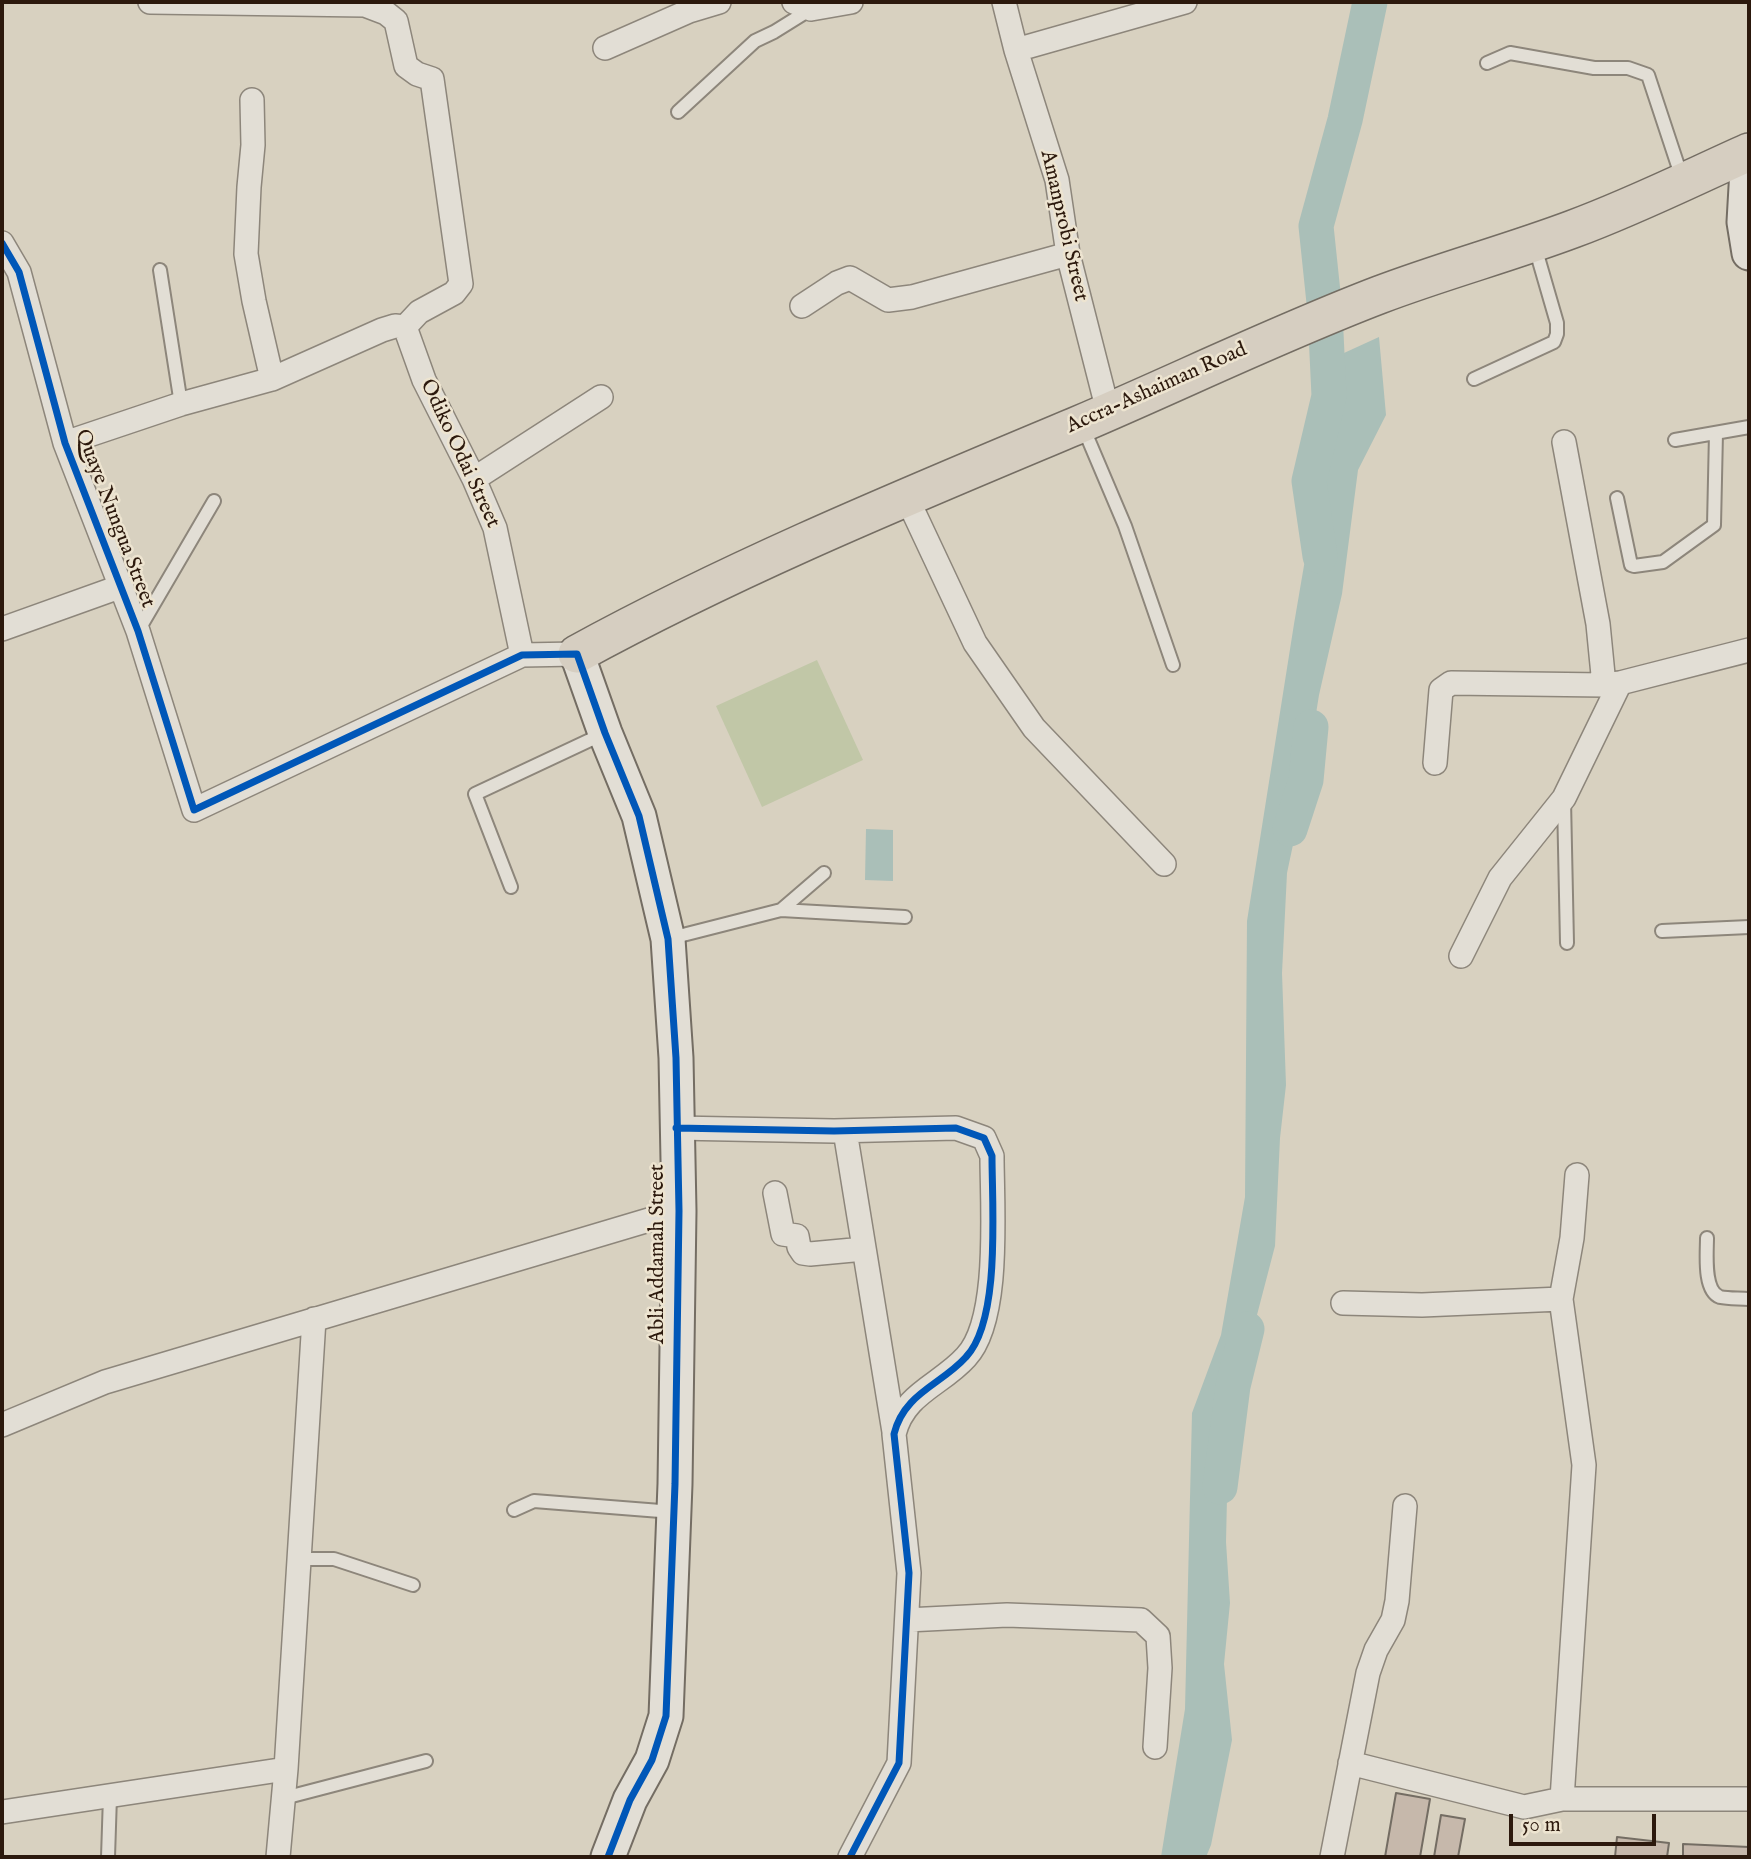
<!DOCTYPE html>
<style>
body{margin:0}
#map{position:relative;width:1751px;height:1859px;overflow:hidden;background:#d8d1c0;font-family:"IM FELL English",serif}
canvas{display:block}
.frame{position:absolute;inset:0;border:4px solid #2c190d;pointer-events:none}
.scale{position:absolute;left:1509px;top:1814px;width:147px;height:32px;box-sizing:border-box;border:4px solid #2c190d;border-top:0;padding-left:9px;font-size:21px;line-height:24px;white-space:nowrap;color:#2c190d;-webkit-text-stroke:5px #ede4d0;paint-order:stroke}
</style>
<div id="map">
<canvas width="1751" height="1859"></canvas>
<div class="frame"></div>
<div class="scale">50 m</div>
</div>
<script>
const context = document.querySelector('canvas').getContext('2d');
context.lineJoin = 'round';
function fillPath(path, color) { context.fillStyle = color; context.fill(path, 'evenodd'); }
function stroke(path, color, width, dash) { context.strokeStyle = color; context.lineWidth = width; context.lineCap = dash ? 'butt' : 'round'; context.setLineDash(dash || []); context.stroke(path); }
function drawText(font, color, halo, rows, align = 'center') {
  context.font = font + ' "IM FELL English",serif'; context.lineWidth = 5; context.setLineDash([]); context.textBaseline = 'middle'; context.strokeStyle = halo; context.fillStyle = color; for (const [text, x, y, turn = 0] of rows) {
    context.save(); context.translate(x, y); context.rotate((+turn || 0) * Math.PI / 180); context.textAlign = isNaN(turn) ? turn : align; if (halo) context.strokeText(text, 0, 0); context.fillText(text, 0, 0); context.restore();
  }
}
fillPath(new Path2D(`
 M817,660L863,760L762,807L716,706Z`), '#c1c7a7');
fillPath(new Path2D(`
 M1379,337L1386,415L1358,470L1342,594L1319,695L1301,807L1287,873L1282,973L1286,1085L1280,1138L1275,1246L1252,1334L1221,1414L1228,1453L1226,1542L1230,1603L1224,1664L1232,1740L1211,1845L1206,1857H1161L1185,1709L1192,1413L1221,1335L1245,1197L1247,921L1294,624L1328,425L1344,353Z
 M866,829L893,830V881L865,880Z`), '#aabfb8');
stroke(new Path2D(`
 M1320,556L1309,481L1329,396L1325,312L1316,226L1345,120L1370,2
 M1290,829L1306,780L1311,727
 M1220,1487L1233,1386L1247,1329`), '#aabfb8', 35);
const building = new Path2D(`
 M1396,1793L1430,1799L1420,1857H1385Z
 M1441,1815L1465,1819L1458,1857H1434Z
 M1617,1837L1669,1843L1667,1857H1615Z
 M1683,1844L1749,1847V1857H1683Z`);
fillPath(building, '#c6b8ab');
stroke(building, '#746d63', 2);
const lane = new Path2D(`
 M1487,63L1510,53L1594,68H1628L1648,75L1683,181
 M678,112L755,41L774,32L811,9
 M160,270L181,404
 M1474,379L1554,342L1557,334V323L1535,247
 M1083,427L1125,526L1173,665
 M1675,440L1749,427
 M1617,498L1631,565L1634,566L1663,562L1714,525L1716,433
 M138,631L214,501
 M1564,800L1567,943
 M511,887L475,794L605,733
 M781,910L824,873
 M1662,931L1749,927
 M671,938L781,910L905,917
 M1707,1238C1707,1253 1703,1291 1720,1297C1729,1299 1740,1298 1749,1299
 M514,1510L534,1501L673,1512
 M299,1559H334L413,1585
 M284,1798L426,1761
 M108,1857L110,1796`);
const street = new Path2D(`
 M150,2L365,5L386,13L396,21L406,66L417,74L432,79L461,284L454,293L419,312L405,327
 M794,2L811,9L851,2
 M1004,2L1016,50L1057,180L1068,254L1108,411
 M605,48L689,11L719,2
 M1016,50L1185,2
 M252,100L253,145L249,187L246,254L254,301L272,379
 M2,243L19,272L65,443L138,631L194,810L522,655L577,654
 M802,306L837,283L850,278L888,300L912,297L1068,254
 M1564,442L1598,624L1604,685
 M65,443L181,404L272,379L382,330L395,326L405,327L424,380L474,479L495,528L522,655
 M474,479L601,397
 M906,496L975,643L1034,728L1164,864
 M2,629L122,586
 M1435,763L1441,690L1451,683L1604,685L1620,683L1749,650
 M1461,956L1500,878L1564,798L1620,683
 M676,1128L834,1131L956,1128L984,1138L992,1156C992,1207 1001,1320 966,1357C941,1385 904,1393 894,1434L909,1573L899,1763L850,1857
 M845,1131L894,1432
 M775,1193L783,1234L797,1236L799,1247L803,1253L810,1254L864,1249
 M1343,1303L1422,1305L1561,1299
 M2,1425L105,1382L679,1211
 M907,1620L1007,1615L1141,1620L1158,1636L1160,1668L1155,1747
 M1350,1763L1524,1807L1562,1799H1749
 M1562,1799L1584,1465L1561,1299L1572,1238L1577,1175
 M2,1812L286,1769
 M278,1857L286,1769L314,1319
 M1332,1857L1368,1673L1376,1650L1393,1620L1397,1601L1405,1506`);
const secondary = new Path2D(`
 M1748,152L1744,222L1749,253
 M577,654L605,733L639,816L668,939L676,1058L679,1211L675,1484L666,1716L652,1760L630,1800L608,1857`);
const primary = new Path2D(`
 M577,654C738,566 909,496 1078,425C1179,382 1277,334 1379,295C1442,271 1509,253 1573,229C1633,207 1691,178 1749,152`);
stroke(lane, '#8d867b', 16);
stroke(street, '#8d867b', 26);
stroke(secondary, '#746d63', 37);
stroke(primary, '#746d63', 40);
stroke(lane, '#e2ded5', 12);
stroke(street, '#e2ded5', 23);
stroke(secondary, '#e2ded5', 33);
stroke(primary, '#d6cec1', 37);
stroke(new Path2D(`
 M2,243L19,272L65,443L138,631L194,810L522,655L577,654L605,733L639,816L668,939L676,1058L679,1211L675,1484L666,1716L652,1760L630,1800L608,1857
 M676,1128L834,1131L956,1128L984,1138L992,1156C992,1207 1001,1320 966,1357C941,1385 904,1393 894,1434L909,1573L899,1763L850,1857`), '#0057b8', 7);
drawText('21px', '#2c190d', '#ede4d0', [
 ["Amanprobi Street",1063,226,77],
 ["Accra-Ashaiman Road",1157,389,-24],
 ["Odiko Odai Street",459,454,65],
 ["Quaye Nungua Street",114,519,69],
 ["Abli Addamah Street",659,1254,-90]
]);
</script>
